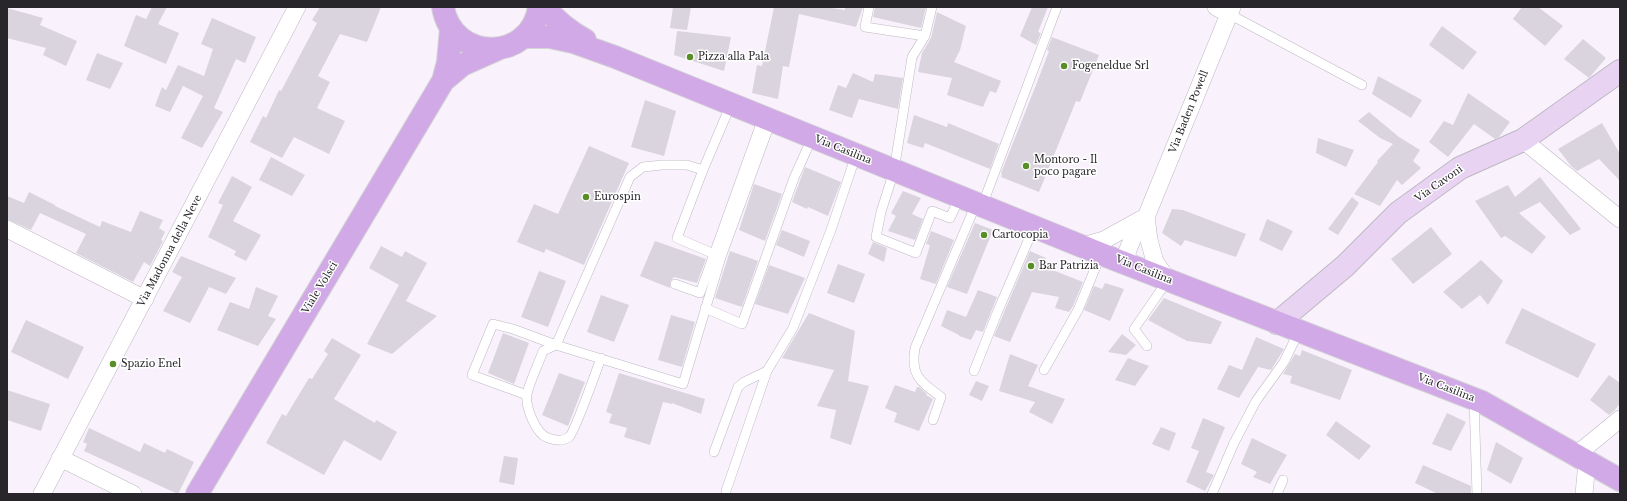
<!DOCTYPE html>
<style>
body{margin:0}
#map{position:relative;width:1627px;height:501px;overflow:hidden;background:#f9f2fd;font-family:"Libre Baskerville",serif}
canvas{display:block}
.frame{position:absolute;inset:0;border:8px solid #28262a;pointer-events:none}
</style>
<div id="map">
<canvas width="1627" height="501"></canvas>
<div class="frame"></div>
</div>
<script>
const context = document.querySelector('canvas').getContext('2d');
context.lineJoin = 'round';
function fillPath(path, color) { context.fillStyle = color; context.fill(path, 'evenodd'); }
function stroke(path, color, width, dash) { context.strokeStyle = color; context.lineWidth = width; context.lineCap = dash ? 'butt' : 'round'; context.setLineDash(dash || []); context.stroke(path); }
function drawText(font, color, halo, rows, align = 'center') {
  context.font = font + ' "Libre Baskerville",serif'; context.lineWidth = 3; context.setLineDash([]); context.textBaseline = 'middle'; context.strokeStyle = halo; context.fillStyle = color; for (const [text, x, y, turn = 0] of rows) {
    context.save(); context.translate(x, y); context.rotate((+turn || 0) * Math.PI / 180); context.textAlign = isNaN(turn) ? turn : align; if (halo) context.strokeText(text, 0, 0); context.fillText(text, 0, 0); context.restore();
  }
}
fillPath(new Path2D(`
 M152,7H167L158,24L179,33L166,64L124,46L136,15L146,19Z
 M320,7H381L367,42L340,34L318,76L330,82L317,108L345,121L329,154L294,137L282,158L250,142L263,116L266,118L279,90L281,91L317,23L312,20Z
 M673,7H691L687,30L670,28Z
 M774,7H825L845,10V7H863L856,27L799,14L789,67L783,66L778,99L752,93L757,65L762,66Z
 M875,7H926L921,28L873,17Z
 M1032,7H1048L1038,32L1041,33L1036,45L1020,36Z
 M1522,7H1538L1563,26L1545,46L1513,19Z
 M7,8L43,18L40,25L77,41L66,66L43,55L46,48L7,38Z
 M937,12L966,26L960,50L954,62L1001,81L996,93L990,91L983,107L947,95L952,78L918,72L922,53L931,38Z
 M212,18L256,37L245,63L236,59L214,108L223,112L202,148L181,138L203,96L183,86L170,112L155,106L162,87L166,90L178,65L204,76L213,49L201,44Z
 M1442,26L1477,52L1463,70L1429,45Z
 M677,31L731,37L724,71L674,55Z
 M1052,37L1099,55L1080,102L1076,101L1039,192L1001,177L1002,174L1001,173L1036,85L1049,51L1047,50Z
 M1583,39L1606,58L1589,78L1564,59Z
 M97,53L123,63L110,89L86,80Z
 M853,73L873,82L875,74L903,78L898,109L859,99L852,118L829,110L838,85L846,88Z
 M1378,76L1422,100L1411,118L1372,94Z
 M1468,93L1510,122L1499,137L1495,139L1474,124L1448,157L1429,142L1444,121L1453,125Z
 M645,100L676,111L664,156L631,147Z
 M1369,112L1399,137L1420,150L1413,161L1421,168L1402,185L1397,180L1380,206L1354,194L1378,162L1377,161L1393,144L1380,138L1358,121Z
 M914,115L947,127L948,123L999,144L990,169L925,143L923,148L907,143Z
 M1602,123L1620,154V181L1599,159L1577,171L1571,166L1558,149Z
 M1318,138L1354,150L1346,167L1316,153Z
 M589,146L629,163L584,265L546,249L544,253L517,242L534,204L558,214Z
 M271,157L305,175L292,196L259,180Z
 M805,167L841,182L828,216L808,207L807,209L792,202Z
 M232,176L252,187L233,221L261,235L246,261L234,255L236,251L208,237L223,205L218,203Z
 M1540,177L1581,229L1570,235L1540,202L1519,213L1546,237L1532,254L1505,236L1501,238L1475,201L1508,185L1515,197Z
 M754,184L782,194L765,241L739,230Z
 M903,191L921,198L912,214L923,219L915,240L888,231L896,216L891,213Z
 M29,192L55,205V206L100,227L102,221L131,232L140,211L163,220L159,228L165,232L161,240L163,241L150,266L144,262L133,282L76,253L86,234L40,213L31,230L7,219V196L24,203Z
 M1352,197L1359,203L1338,235L1328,229Z
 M1172,209L1183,210L1246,234L1236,257L1185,240L1181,246L1162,233Z
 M1267,219L1293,231L1282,251L1259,240Z
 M975,223L993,230L967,294L947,287Z
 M1431,227L1452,254L1413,284L1391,259Z
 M782,230L810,241L804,257L776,245Z
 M931,231L954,240L936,284L920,279L930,245L926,244Z
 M655,241L706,259L697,283L674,277L670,282V288L640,276Z
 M873,242L887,248L884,262L868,254Z
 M381,246L402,257L405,251L427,263L406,301L437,316L392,354L367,344L399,285L369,268Z
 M730,251L758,261L742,307L715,298Z
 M1030,251L1046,258L1042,266L1083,282L1073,306L1069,312L1055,308L1059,297L1032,292L1010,342L994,336Z
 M181,256L236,278L226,294L209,287L190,323L163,311L182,277L172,272Z
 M1481,260L1503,281L1488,305L1480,295L1462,309L1443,292Z
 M838,264L865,274L854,303L827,293Z
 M769,265L805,278L788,314L755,304Z
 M539,271L566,281L548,327L521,317Z
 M1105,283L1124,289L1110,321L1084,310L1094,286L1102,289Z
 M256,287L278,296L268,316L276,319L258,346L217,330L230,302L249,309Z
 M978,290L997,297L983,332L976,330L971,340L959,336V335L941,326L947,310L966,317Z
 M601,295L629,305L614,342L587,332Z
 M1164,298L1222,322L1211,344L1187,341L1148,320Z
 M1522,308L1596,344L1578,378L1505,343Z
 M809,313L855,331L848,381L869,386L851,445L830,438L836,410L817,406L834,370L782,358Z
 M671,315L695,322L682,367L658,360Z
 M26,320L84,347L68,379L11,352Z
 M503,333L529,343L514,384L488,373Z
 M1122,334L1136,345L1126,355L1108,352Z
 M1256,337L1284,349L1271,370L1258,367L1239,398L1217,389L1229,365L1242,370Z
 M332,338L361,355L334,399L375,423L376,420L397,432L381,461L344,440L324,475L266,443L282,414L286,416L309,378L312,379L328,354L324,351Z
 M1302,350L1352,370L1340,400L1290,383L1292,376L1283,374L1295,354L1300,356Z
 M1010,354L1038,365L1028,386L1065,399L1052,424L1029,412L1035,402L999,391Z
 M1128,358L1149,366L1135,386L1115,380Z
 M559,373L585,382L568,426L542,415Z
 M619,373L705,399L701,414L672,403V404L663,402L650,445L624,437L627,428L609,423L612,414L606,412Z
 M1609,375L1620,383V403L1615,410L1609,415L1590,400Z
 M976,381L989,386L982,401L969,395Z
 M895,385L915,392L917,387H919L927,394L926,395L933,399L919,431L894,422L897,413L885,408Z
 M7,390L50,404L41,431L7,420Z
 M1447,413L1466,422L1451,451L1432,444Z
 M1203,418L1225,427L1206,472L1214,475L1205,491L1186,482L1199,451L1191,448Z
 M1336,421L1371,446L1359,460L1326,435Z
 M1161,427L1176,433L1169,451L1152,444Z
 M89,428L140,452L144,443L165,453L167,449L194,462L178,494L84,451L87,444L83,442Z
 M1252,438L1287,455L1270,484L1253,477L1257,472L1241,464Z
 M1496,442L1523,458L1511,484L1487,470Z
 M504,456L518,458L514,485L499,482Z
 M1423,465L1471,486V494H1438L1415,483Z`), '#dad4de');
const lane = new Path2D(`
 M869,7L865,27L925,36
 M932,7L925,36L912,57L894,171L881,212L876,237L916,253L932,211L950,218L960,197
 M1229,14L1362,85
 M731,104L703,170L687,165H662L643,167L630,177L556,345L683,384L721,257L771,121
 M703,170L677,238L714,254
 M982,206L1057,7
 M675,284L700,293L763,118
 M705,308L742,324L794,178L812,138
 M556,345L543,351C539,363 529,383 527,394C525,407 536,434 548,438C555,440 562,442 569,437C575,432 596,371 601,358
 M1147,346L1134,329L1168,280
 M1044,370L1078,310L1101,254
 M974,371L997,313L1034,227
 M527,395L472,375L493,324L513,329L556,345
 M1474,399L1477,494
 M933,420L941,397C921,382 910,376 915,348L976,204
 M714,452L738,387L744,382L767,371
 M726,491L767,371L793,328L831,230L856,155
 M1212,494L1234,443L1256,401L1284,362L1299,331
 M1277,494L1283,480`);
const street = new Path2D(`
 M1216,7L1229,14
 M1523,140L1620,219
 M1146,217L1149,240L1155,262L1168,280
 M7,229L145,299
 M1083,246L1104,240L1142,219
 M1128,265L1127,252L1134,235L1146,217L1232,7
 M1576,455L1620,419
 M60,458L133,494
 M42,494L297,7
 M1584,494L1587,462`);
const secondary = new Path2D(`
 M1277,323L1345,266L1398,213L1460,168L1523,140L1620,71`);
const primary = new Path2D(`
 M443,7C452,62 531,63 539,7
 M545,7C556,21 569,31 585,40
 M523,37H550L573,42L615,57L1101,254L1482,402L1620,480
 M443,81L462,65L498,49
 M197,494L443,81L448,62L451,28`);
stroke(lane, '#beb8c2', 10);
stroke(street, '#beb8c2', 18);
stroke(secondary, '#beb8c2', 24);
stroke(primary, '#d4d4d4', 24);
stroke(lane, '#fff', 9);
stroke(street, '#fff', 17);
stroke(secondary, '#e8d4f2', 22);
stroke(primary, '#d1a9e6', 22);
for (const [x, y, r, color] of [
 [690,57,4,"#588d27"],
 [1064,66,4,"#588d27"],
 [1026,166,4,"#588d27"],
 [586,197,4,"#588d27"],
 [984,235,4,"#588d27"],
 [1031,266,4,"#588d27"],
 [113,364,4,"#588d27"]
]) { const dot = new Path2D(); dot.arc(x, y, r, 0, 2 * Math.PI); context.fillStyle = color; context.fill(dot); stroke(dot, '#fff', 1.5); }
drawText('10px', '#28262a', '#fff', [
 ["Pizza alla Pala",698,57],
 ["Fogeneldue Srl",1072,66],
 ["Montoro - Il",1034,160],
 ["poco pagare",1034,172],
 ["Eurospin",594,197],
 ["Cartocopia",992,235],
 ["Bar Patrizia",1039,266],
 ["Spazio Enel",121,364]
], 'left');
drawText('10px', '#28262a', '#fff', [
 ["Via Baden Powell",1189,112,-68],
 ["Via Casilina",843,150,22],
 ["Via Cavoni",1439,184,-35],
 ["Via Madonna della Neve",170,251,-62],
 ["Via Casilina",1144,270,22],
 ["Viale Volsci",320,288,-59],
 ["Via Casilina",1446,388,21]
]);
</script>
